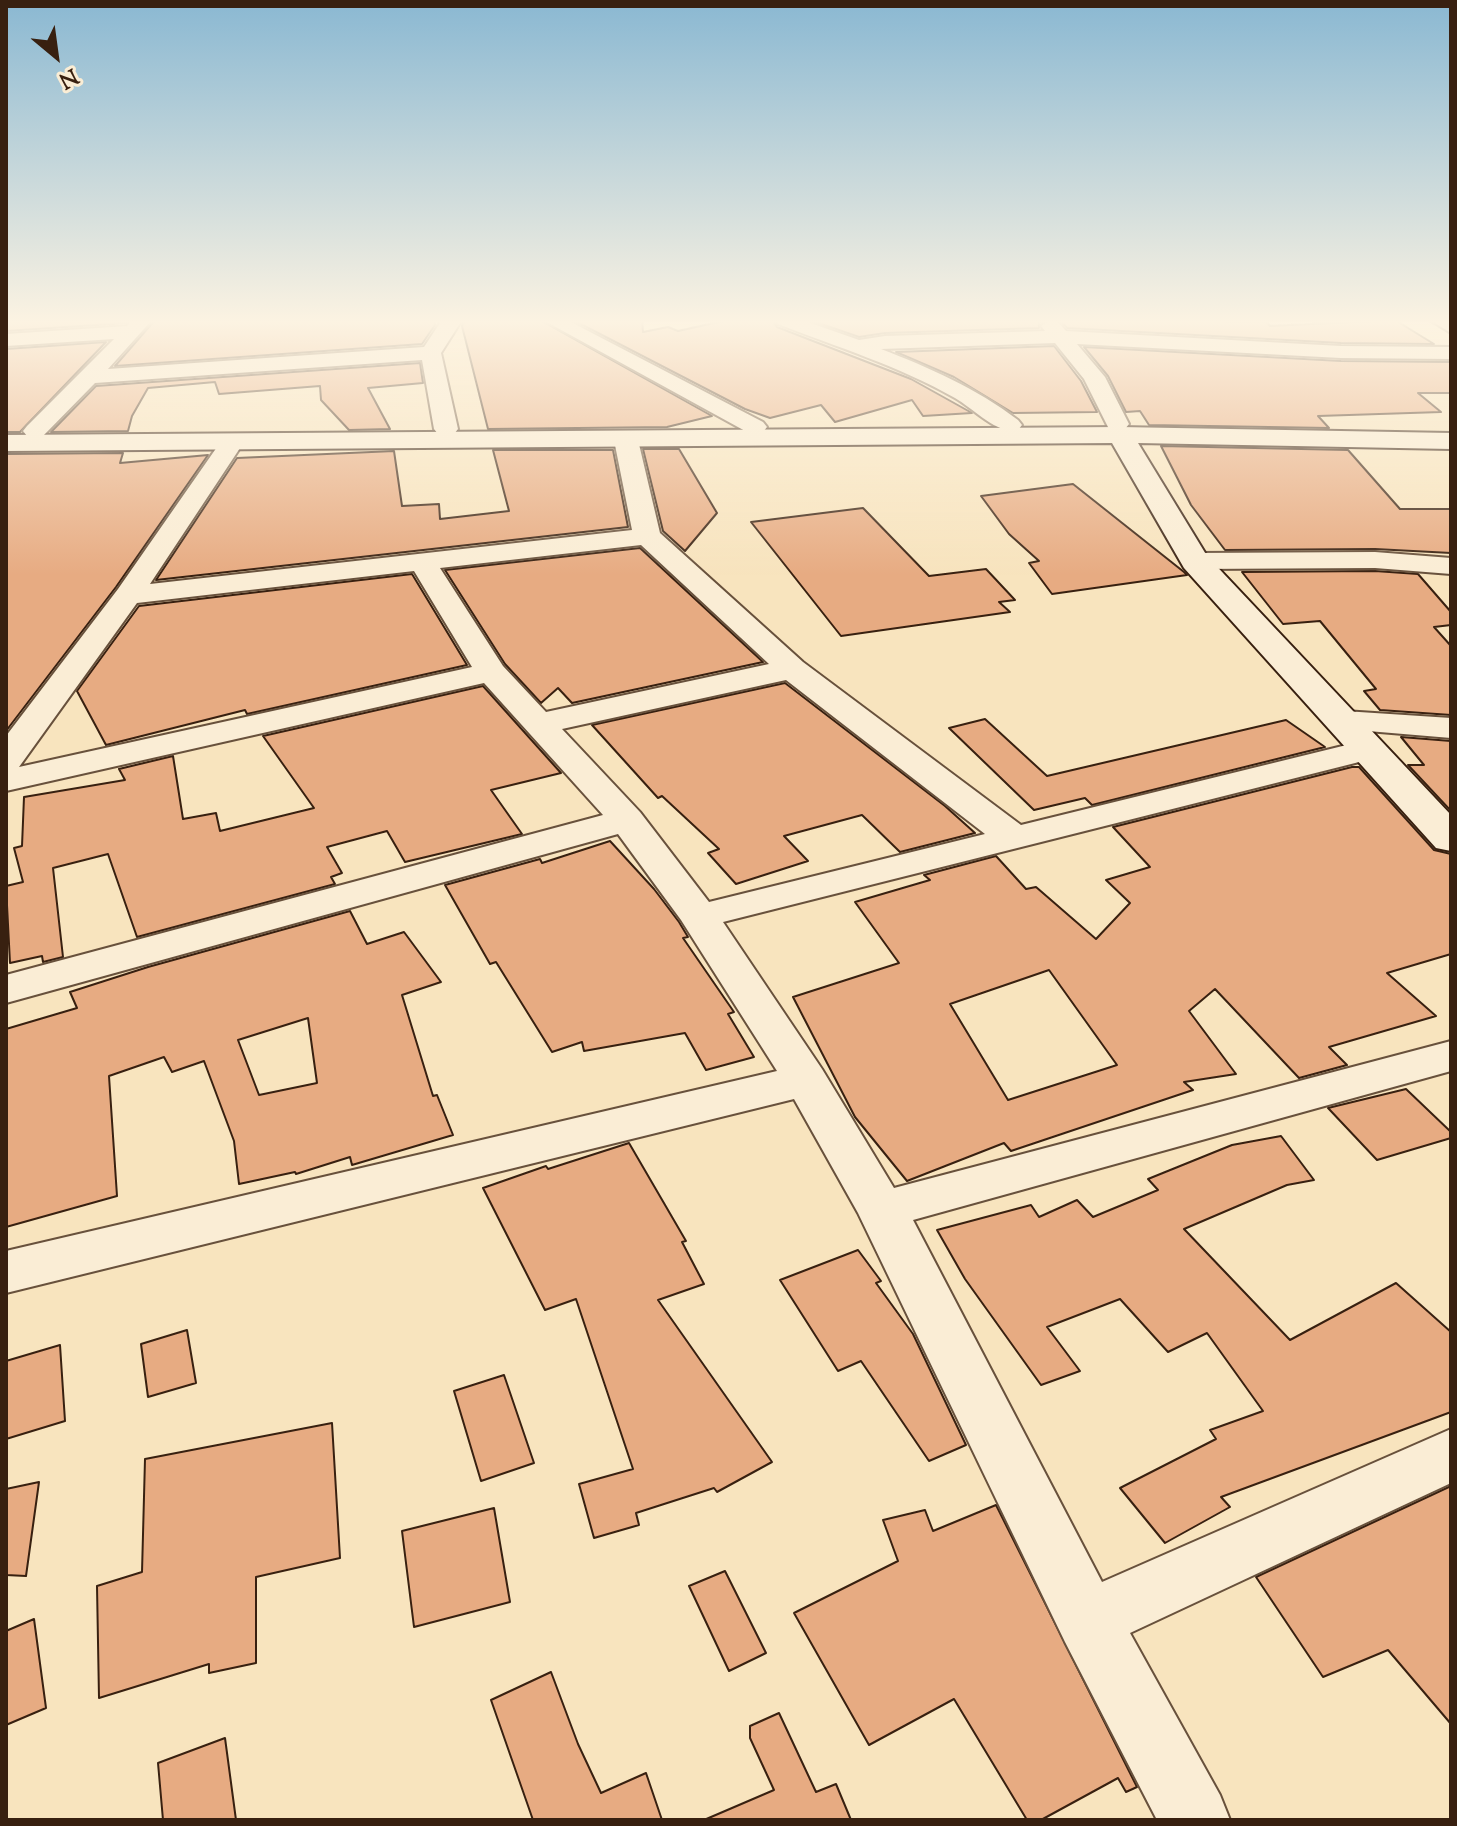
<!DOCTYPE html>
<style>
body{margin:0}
#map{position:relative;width:1457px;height:1826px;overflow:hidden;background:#f8e4be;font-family:"Sorts Mill Goudy",serif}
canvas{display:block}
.frame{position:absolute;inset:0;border:8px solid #382010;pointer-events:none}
.north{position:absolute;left:16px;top:16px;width:80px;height:80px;-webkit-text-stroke:6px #faedd5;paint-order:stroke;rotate:151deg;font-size:22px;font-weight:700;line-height:32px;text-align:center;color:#382010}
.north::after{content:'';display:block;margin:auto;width:28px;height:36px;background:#382010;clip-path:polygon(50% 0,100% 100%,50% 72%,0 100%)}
</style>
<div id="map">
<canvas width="1457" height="1826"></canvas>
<div class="frame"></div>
<div class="north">N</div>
</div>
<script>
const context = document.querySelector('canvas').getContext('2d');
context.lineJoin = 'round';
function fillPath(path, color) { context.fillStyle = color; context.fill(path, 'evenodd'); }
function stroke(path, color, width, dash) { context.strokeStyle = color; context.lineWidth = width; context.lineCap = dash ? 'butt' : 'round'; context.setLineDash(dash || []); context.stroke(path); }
const building = new Path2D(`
 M6,320H128L126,323L6,331Z
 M155,320H435V325L422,344L115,366Z
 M465,320H540L712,416L667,427L488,429L462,326Z
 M573,320H642L643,332L668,327L678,331L728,320H772L777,327L911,379L972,413L923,416L912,400L835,422L821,405L770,418L745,409Z
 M810,320H1046L1039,323V328L885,333L859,337Z
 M1060,320H1226L1228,322L1265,321L1270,326L1395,320L1434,344L1341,343L1067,328Z
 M106,342L20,432H6V349Z
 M1054,346L1081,381L1097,412L1013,413L954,377L896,352Z
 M1084,347L1341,361L1451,362V393H1418L1441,412L1318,416L1329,428L1149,425L1140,411L1126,412L1108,376Z
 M420,363L423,383L368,388L390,429L349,430L321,400L320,386L219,394L215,382L148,388L132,416L128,431L51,432L96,386Z
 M1161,446L1348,450L1400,509H1451V553L1375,549L1225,550L1191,505Z
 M643,449H679L717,513L685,551L663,531Z
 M493,450H613L628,527L156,580L237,458L394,451L402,506L439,504L440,519L509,511Z
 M123,453L120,463L208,455L116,587L6,731V454Z
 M1073,484L1184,572L1187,575L1052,594L1029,563L1039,561L1009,534L981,496Z
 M863,508L929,576L986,569L1015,600L999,602L1010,612L841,636L751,522Z
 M640,548L763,662L572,703L558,688L541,703L505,664L445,570Z
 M1375,571L1418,574L1451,612V625L1434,627L1451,646V715L1380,710L1364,691L1376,689L1320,621L1283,624L1242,572Z
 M412,574L467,665L247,714L245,710L106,745L77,691L139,606Z
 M785,683L945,806L975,833L900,852L862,815L784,836L808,861L736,884L708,853L719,849L662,796L658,798L592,725Z
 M483,686L561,773L491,790L522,834L405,862L387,831L327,847L342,873L331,877L335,884L137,937L108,854L53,868L63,957L43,962L42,956L10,963L6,886L23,882L14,848L22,846L24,797L125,780L119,769L173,756L183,819L216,813L220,831L314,808L263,736Z
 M985,719L1047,776L1286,720L1325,747L1092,805L1085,798L1034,810L949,728Z
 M1401,737L1451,741V811L1408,765H1424Z
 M1352,767H1359L1434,850L1451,854V954L1387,973L1436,1016L1329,1047L1347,1065L1299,1078L1215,989L1189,1011L1236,1074L1184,1082L1193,1090L1011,1151L1004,1143L907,1181L855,1117L793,997L899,963L855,902L930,880L924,875L996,856L1026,889L1036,887L1096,939L1130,903L1106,880L1150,867L1113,827ZM1049,970L1117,1065L1008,1100L950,1004Z
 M610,841L654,889L679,922L688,937L683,938L734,1012L728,1014L754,1057L706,1070L685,1033L584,1051L582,1042L552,1052L496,962L490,964L445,885L540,859L542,863Z
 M350,911L367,944L404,932L441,982L402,995L433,1096L437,1095L453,1135L352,1165L350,1157L296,1174L295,1172L239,1184L234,1141L204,1061L172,1072L164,1057L109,1076L117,1196L6,1227V1029L77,1008L70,992L148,967ZM308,1018L317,1083L259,1095L238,1040Z
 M1406,1089L1451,1132V1138L1377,1160L1328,1108Z
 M1281,1136L1314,1180L1287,1185L1184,1229L1290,1340L1396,1283L1451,1332V1412L1221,1497L1230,1507L1165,1543L1120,1488L1216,1439L1210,1430L1263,1411L1207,1333L1168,1352L1120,1299L1047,1327L1080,1371L1041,1385L965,1279L937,1230L1031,1205L1039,1217L1077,1200L1093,1217L1158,1190L1148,1179L1232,1145Z
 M629,1143L686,1241L682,1242L704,1284L658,1300L772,1462L717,1492L714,1488L636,1513L639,1525L594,1538L579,1484L633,1469L576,1299L545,1310L483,1188L546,1166L548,1169Z
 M858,1250L881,1281L876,1283L913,1334L966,1445L929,1461L861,1361L838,1371L780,1280Z
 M187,1330L196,1383L148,1397L141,1344Z
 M60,1345L65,1421L6,1439V1361Z
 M504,1375L534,1463L481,1481L454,1391Z
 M332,1423L340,1558L256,1577V1663L209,1673V1664L99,1698L97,1586L142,1572L145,1459Z
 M39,1482L26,1576L6,1575V1489Z
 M1451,1486V1724L1388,1650L1323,1677L1256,1577Z
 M996,1505L1137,1787L1126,1792L1118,1778L1041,1820H1027L954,1699L869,1745L794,1613L898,1561L883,1520L925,1510L933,1531Z
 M494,1508L510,1602L414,1627L402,1531Z
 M725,1571L766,1653L729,1671L689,1586Z
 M34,1619L46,1708L6,1725V1631Z
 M551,1672L578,1744L601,1793L646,1773L662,1820H533L491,1700Z
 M779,1713L816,1792L836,1784L851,1820H704L774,1790L750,1738V1726Z
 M225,1738L236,1820H163L158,1763Z`);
fillPath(building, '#e7ab82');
stroke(building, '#382010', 2);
const street = new Path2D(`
 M132,320H152L108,369L424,347L442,320H462L441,353L458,429L454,434H438L434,429L422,360L95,383L43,436H27L23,431L27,426L114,339L6,346V334L127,326Z
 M543,320H567L763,422L767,427L763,432H747Z
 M775,320H802L859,340L885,336L1045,331L1041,326L1051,320L1058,322L1066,331L1341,346L1451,347V359L1341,358L1077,344L1105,377L1129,424L1125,429H1109L1084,379L1055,343L881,349C930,368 976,388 1018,420L1022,425L1018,430C997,435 973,408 955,398C899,366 837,347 778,324Z
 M626,433L634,435L638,440L660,533L803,662L1021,825L1367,740L1379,743L1384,750L1379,757L723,922L822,1069L894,1188L1451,1041V1071L913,1220L1102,1582L1451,1429V1483L1130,1633L1220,1795L1230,1820H1157L1065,1642L858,1213L794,1099L6,1293V1251L777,1071L681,920L618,834L6,1003V975L603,815L484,683L6,791V736L118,589L224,437H240L244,442L150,584L632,530L614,440L618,435ZM641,545L769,664L546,712L503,666L440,568ZM414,571L472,667L19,767L137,603ZM786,680L985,834L709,902L640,812L562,729Z
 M1375,552L1451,558V574L1375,568L1195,569L1185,567L1181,561L1185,555L1195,553Z
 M1344,711L1451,718V738L1332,728L1327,721L1332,714Z`);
const secondary = new Path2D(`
 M1430,320H1451V333Z
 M1120,427L1451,433V449L1138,443L1207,556L1451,815V851L1436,848L1184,568L1112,443L6,451V435Z`);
stroke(street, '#68513c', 4);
stroke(secondary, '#382010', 4);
fillPath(street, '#faedd5');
fillPath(secondary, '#faedd5');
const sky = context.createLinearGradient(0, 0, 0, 575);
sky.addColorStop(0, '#8ab8d2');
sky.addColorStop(0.56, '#fcf3e2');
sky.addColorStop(1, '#fcf3e200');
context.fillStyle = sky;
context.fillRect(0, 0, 1457, 575);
</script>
